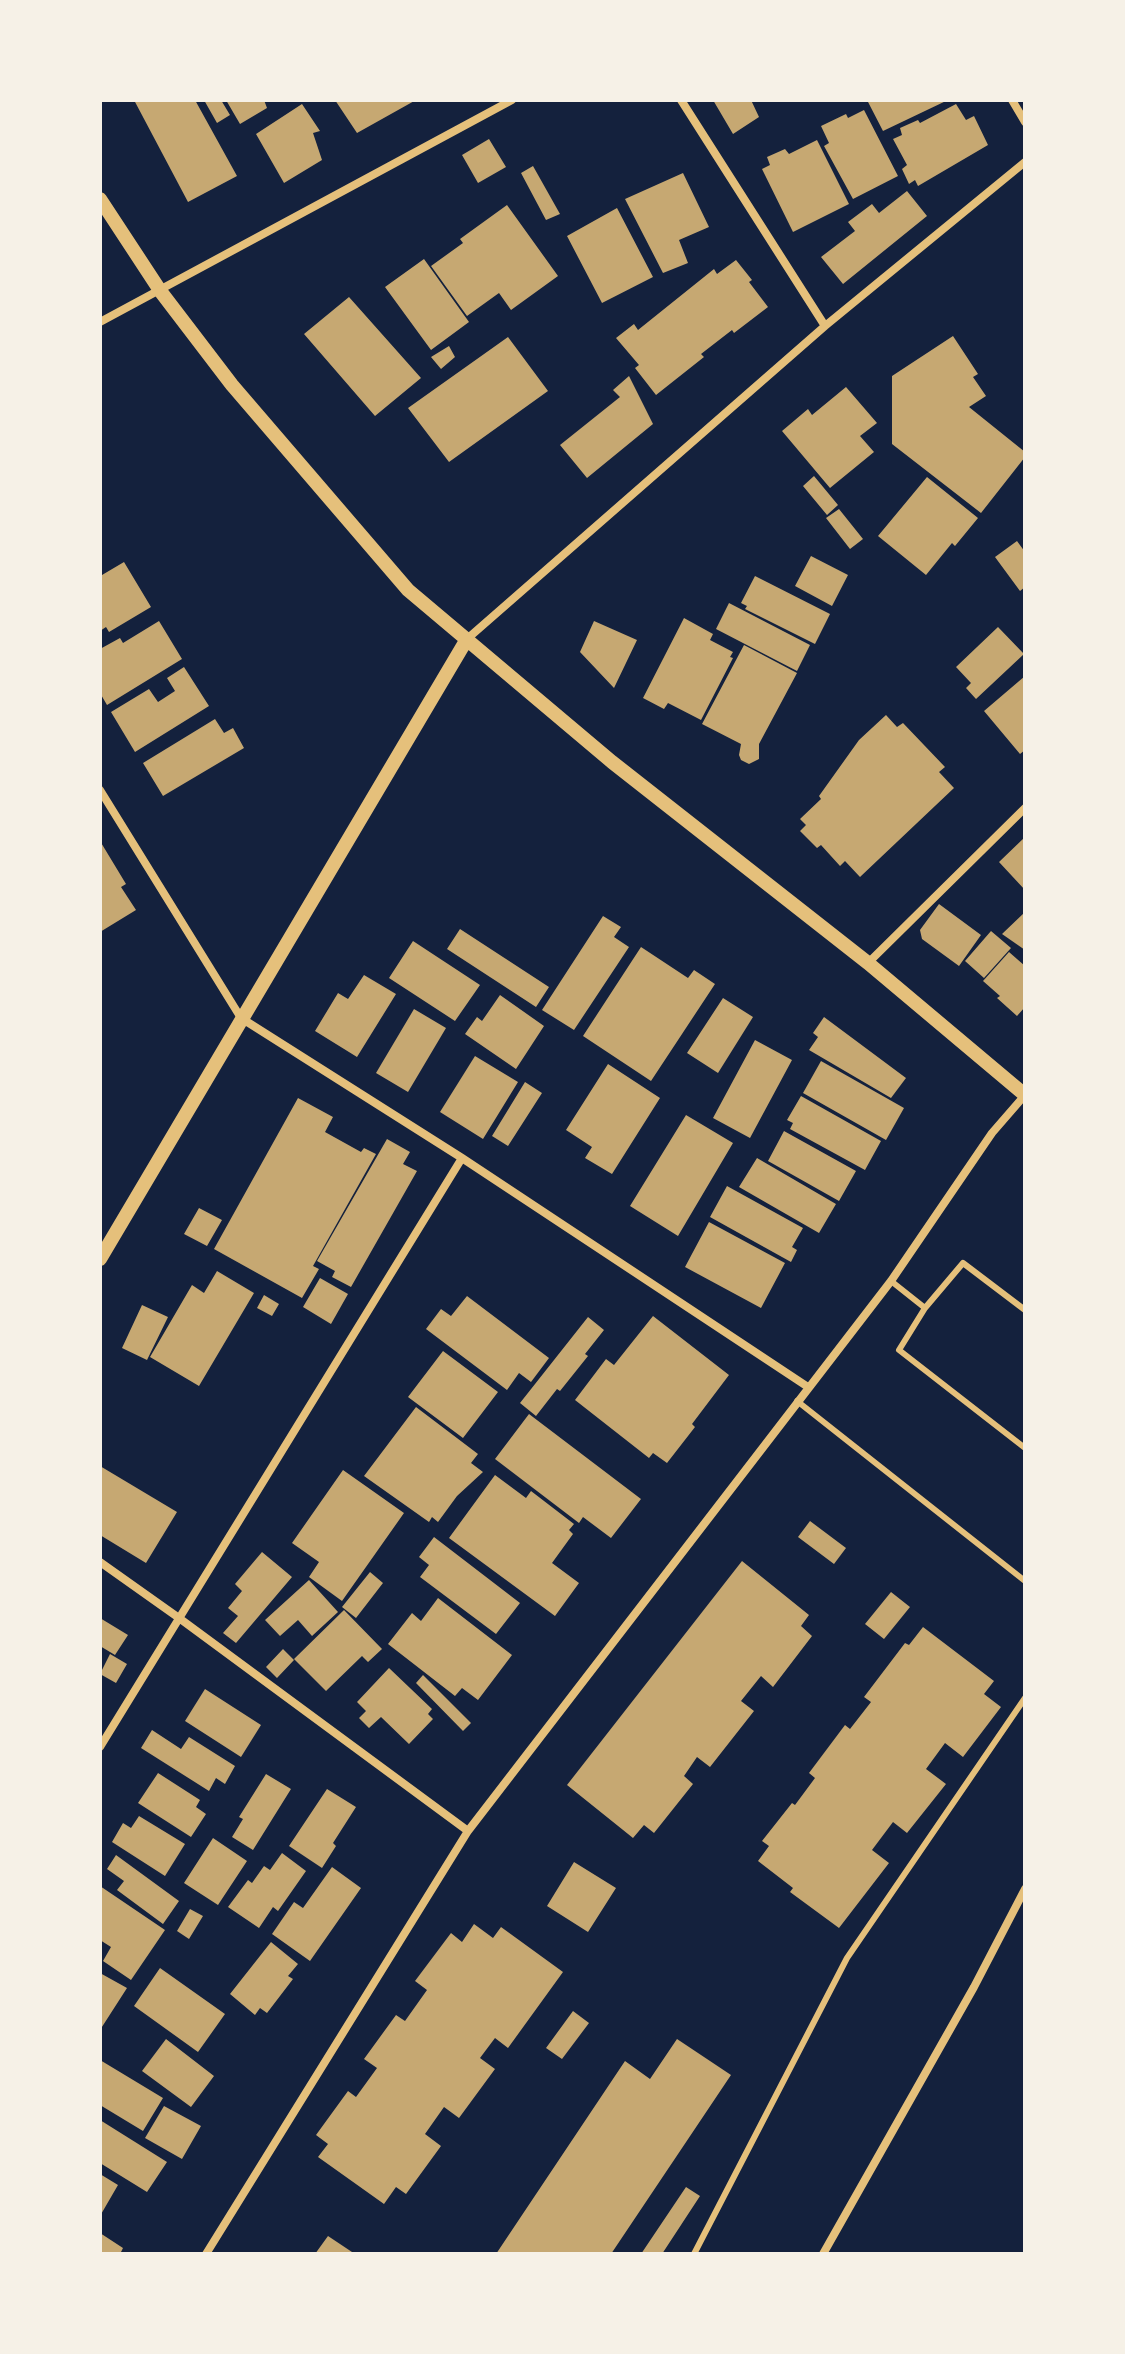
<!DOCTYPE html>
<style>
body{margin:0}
#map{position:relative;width:1125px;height:2354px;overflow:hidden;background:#14213d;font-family:Mulish,sans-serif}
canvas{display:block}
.frame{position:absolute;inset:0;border:102px solid #f6f1e7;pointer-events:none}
</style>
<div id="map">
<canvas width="1125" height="2354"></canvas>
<div class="frame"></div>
</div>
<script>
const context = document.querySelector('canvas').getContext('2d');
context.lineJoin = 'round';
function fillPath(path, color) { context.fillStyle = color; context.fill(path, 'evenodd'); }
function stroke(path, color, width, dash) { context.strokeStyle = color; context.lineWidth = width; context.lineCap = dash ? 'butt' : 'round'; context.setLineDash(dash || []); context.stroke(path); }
fillPath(new Path2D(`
 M134,100H195L237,176L188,202Z
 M204,100H221L230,115L217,123Z
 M226,100H264L267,108L240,124Z
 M335,100H416L357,133Z
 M713,100H751L759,117L733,134Z
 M867,100H948L883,131Z
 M302,104L320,131L313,133L322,160L284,183L256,134Z
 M956,104L966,120L974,116L988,145L918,186L915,180L909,184L902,169L907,165L893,139L902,135L900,128L918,120L920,123Z
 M864,110L898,176L853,199L824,146L829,143L821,126L846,114L848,118Z
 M489,139L506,167L478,183L462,155Z
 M817,140L849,204L793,232L762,169L770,165L767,157L785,149L789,154Z
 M533,166L560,214L546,220L521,173Z
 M683,173L709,227L679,240L688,263L663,273L625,199Z
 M907,191L927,216L843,284L821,257L855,231L848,222L872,204L879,213Z
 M507,205L558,276L511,310L499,293L467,316L431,266L463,243L460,239Z
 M617,208L653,277L602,303L567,236Z
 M424,259L469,322L431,350L385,287Z
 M736,260L752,280L749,282L768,307L734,333L732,330L701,354L704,357L656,395L635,368L639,365L616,338L634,324L638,330L714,269L717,274Z
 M349,297L421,378L375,416L304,334Z
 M953,336L978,374L973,377L986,396L969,407L1025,452V457L981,513L892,444V376Z
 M508,337L548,391L449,462L408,408Z
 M449,346L455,357L441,369L431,357Z
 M629,376L653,424L587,478L560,445L620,397L613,390Z
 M846,387L877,423L860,436L874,452L830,488L782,431L808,409L812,415Z
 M814,476L838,505L827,515L803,486Z
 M927,477L978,518L955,546L952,543L926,575L878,536Z
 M839,509L863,539L850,549L826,518Z
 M1017,541L1025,552V587L1020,591L995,557Z
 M811,556L848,575L832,606L795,586Z
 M124,562L151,607L109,632L106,627L100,631V571L102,575Z
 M755,576L830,614L815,644L745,609L747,606L741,603Z
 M729,603L810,645L797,671L716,629Z
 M684,618L713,634L710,640L733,652L730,657L733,658L701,720L668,703L664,709L643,698Z
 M159,621L182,659L107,705L100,693V649L120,638L123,643Z
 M594,621L637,640L614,688L580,652Z
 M998,627L1024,654L976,699L966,688L971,683L956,667Z
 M744,645L797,673L759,744V759L749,764L741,760L739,755L741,744L702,724Z
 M184,667L209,706L135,752L111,712L149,689L158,702L175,691L167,678Z
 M1025,676V750L1020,754L984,711Z
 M886,715L897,727L903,723L945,767L939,772L954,788L860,877L845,861L840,866L821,845L817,848L800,831L806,825L800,819L821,799L819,796L859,740Z
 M215,719L224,733L233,728L244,748L163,796L143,763Z
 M1025,837V890L999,862Z
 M100,841L126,884L121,887L136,910L100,932Z
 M939,904L981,935L959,966L922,939L920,930Z
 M1025,912V950L1002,934Z
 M603,916L621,927L614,937L629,947L574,1030L542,1010Z
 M460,929L549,987L536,1007L447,949Z
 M991,931L1011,948L984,978L965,961Z
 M413,941L480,985L455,1021L389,978Z
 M641,947L688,978L694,970L715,984L651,1081L583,1036Z
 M1009,952L1025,966V1007L1017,1016L997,998L1000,996L983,981Z
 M364,975L396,994L357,1057L315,1031L338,993L348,999Z
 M500,995L544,1026L516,1069L465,1034L477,1017L482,1021Z
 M723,998L753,1017L718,1073L687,1053Z
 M414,1009L446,1028L408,1092L376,1073Z
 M824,1017L906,1078L891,1098L809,1050L818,1037L813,1033Z
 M755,1040L792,1060L750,1138L713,1118Z
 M475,1056L518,1082L483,1139L440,1112Z
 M821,1061L904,1108L886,1140L803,1093Z
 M608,1064L660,1098L612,1174L585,1158L592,1147L566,1130Z
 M525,1082L542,1093L508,1146L492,1136Z
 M801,1096L881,1141L865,1170L790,1129L793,1123L787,1120Z
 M298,1098L333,1117L325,1132L361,1152L364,1148L376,1154L313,1266L319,1269L302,1298L214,1249Z
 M686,1115L733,1143L678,1236L630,1206Z
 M784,1131L856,1171L839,1201L768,1161Z
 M387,1139L410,1152L403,1164L417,1171L351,1287L332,1277L335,1271L317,1261Z
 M757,1158L836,1204L819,1233L739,1187Z
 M727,1186L803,1228L792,1247L797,1250L791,1262L710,1217Z
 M199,1208L222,1220L207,1246L184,1234Z
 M709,1222L785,1263L761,1308L685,1267Z
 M217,1271L254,1293L199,1386L150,1357L192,1285L204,1293Z
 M320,1278L348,1294L331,1324L303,1307Z
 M264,1295L279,1304L272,1316L257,1308Z
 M467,1296L549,1358L531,1382L519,1373L507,1390L426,1329L441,1309L451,1316Z
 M142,1305L168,1317L147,1360L122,1348Z
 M653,1316L729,1375L692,1424L695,1427L667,1463L653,1453L649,1458L575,1400L606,1359L614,1365Z
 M588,1317L604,1330L585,1354L588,1356L560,1391L557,1389L536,1416L520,1403Z
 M443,1351L498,1392L463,1438L408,1397Z
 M416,1407L478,1454L471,1463L483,1472L457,1496L438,1522L432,1517L429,1522L364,1476Z
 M529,1414L641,1499L611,1538L583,1517L579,1523L495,1459Z
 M100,1466L177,1512L146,1563L100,1535Z
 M343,1470L404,1513L342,1601L309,1577L319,1562L292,1543Z
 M495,1475L526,1498L531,1491L574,1524L569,1530L573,1534L552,1563L579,1583L555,1616L449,1538Z
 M810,1521L846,1548L834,1564L798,1537Z
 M434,1537L520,1603L496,1634L420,1577L429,1565L419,1557Z
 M262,1552L292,1577L236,1643L223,1633L238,1616L228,1608L242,1591L235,1584Z
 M742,1561L809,1615L801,1626L812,1636L773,1687L761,1676L741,1701L754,1711L710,1767L697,1757L684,1776L693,1784L654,1833L644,1825L633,1838L567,1785Z
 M370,1572L383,1583L356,1618L342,1607Z
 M309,1580L338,1612L312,1636L298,1620L280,1636L265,1620Z
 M891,1592L910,1607L884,1639L865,1624Z
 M438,1598L512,1655L478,1700L462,1688L455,1696L388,1644L412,1613L421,1621Z
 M344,1610L382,1649L368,1662L362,1656L326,1691L294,1659Z
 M100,1618L128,1635L115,1655L100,1646Z
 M923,1627L994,1681L984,1694L1001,1707L963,1757L945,1743L926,1769L946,1784L907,1833L893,1822L872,1850L889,1863L839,1928L790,1892L793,1888L758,1861L769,1846L762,1841L792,1803L795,1805L815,1778L809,1773L845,1725L850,1729L871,1702L864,1697L905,1643L909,1645Z
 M283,1649L294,1660L277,1678L266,1667Z
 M110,1654L127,1664L116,1683L100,1674Z
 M389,1668L432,1709L428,1714L433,1719L409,1744L381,1717L369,1728L359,1718L366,1711L357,1702Z
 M423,1675L471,1723L463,1731L416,1683Z
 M205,1689L261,1725L241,1757L185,1721Z
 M152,1730L181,1749L189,1737L235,1766L225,1784L216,1778L209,1791L141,1748Z
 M158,1773L200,1800L196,1807L206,1814L191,1837L138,1803Z
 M266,1774L291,1789L253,1850L232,1837L243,1819L239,1817Z
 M327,1789L356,1807L333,1843L336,1846L322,1868L289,1846Z
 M139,1816L185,1844L165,1876L112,1842L123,1823L131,1828Z
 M213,1838L247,1861L218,1905L184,1883Z
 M282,1853L306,1871L278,1911L273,1907L259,1928L228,1907L248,1880L252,1883L264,1866L270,1870Z
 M116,1855L179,1901L163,1924L117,1890L124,1881L107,1869Z
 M574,1862L616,1888L588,1932L547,1906Z
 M332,1867L361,1888L310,1961L272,1934L294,1902L303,1908Z
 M100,1886L165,1930L131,1980L103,1961L111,1947L100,1940Z
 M190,1909L203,1916L189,1939L177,1931Z
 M474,1924L493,1938L501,1927L563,1972L508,2048L495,2038L480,2058L495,2069L459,2118L444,2107L425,2134L441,2146L406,2194L396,2187L384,2204L318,2157L328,2144L316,2135L348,2091L356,2097L377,2068L364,2059L396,2015L405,2021L427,1990L415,1981L451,1933L462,1942Z
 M271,1942L298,1964L288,1976L293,1979L267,2013L260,2008L255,2015L230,1994Z
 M160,1968L225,2014L198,2052L134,2006Z
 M100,1973L127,1988L100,2030Z
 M573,2011L589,2023L562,2059L546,2048Z
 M166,2039L214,2076L191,2107L142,2071Z
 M677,2039L731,2075L611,2254H496L625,2061L650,2079Z
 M100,2060L163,2098L143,2131L100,2105Z
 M164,2106L201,2126L182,2159L145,2138Z
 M100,2120L167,2162L147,2192L100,2163Z
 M100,2174L118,2185L100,2216Z
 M686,2187L700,2196L662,2254H641Z
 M100,2233L123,2248L120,2254H100Z
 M328,2236L355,2254H315Z`), '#c6a872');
stroke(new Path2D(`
 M891,1281L925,1308
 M1025,1310L963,1263L925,1308L899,1350L1025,1448
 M797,1401L1025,1581
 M694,2254L847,1958L1025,1698`), '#e5c07b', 6);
stroke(new Path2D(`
 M681,100L825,326
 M1012,100L1025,122
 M100,322L512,100
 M467,639L825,326L1025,162
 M100,790L241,1018L462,1158L808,1387
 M868,963L1025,808
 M100,1562L179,1618L468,1831
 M100,1747L462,1158
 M206,2254L468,1831L891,1281L992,1133L1025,1095
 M823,2254L974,1987L1025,1889`), '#e5c07b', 8);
stroke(new Path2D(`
 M100,199L161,292L232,385L408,590L612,762L868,963L1025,1095
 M100,1259L467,639`), '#e5c07b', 14);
</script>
